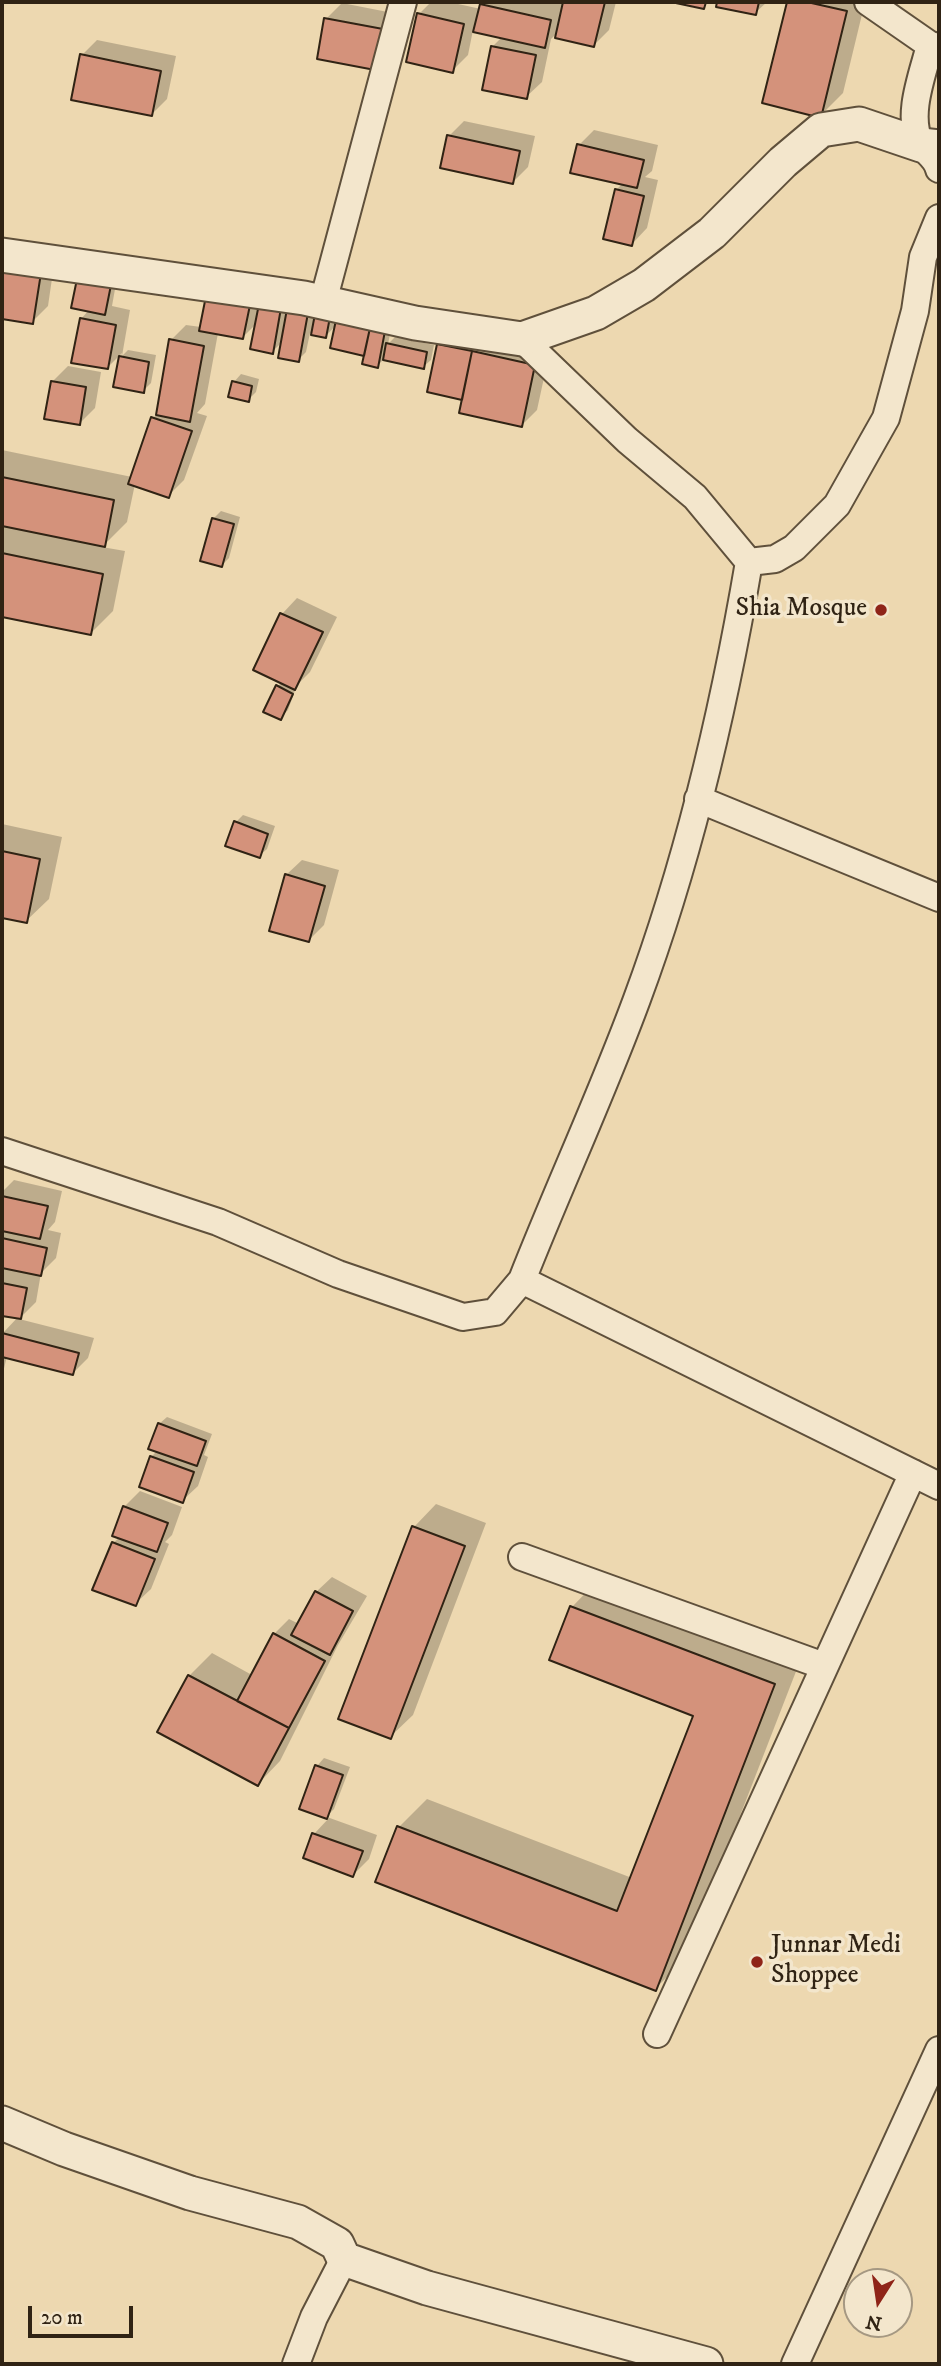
<!DOCTYPE html>
<style>
body{margin:0}
#map{position:relative;width:941px;height:2366px;overflow:hidden;background:#edd8b0;font-family:"IM FELL DW Pica",serif}
canvas{display:block}
.frame{position:absolute;inset:0;border:4px solid #302314;pointer-events:none}
.north{position:absolute;left:843px;top:2268px;width:70px;height:70px;box-sizing:border-box;background:#f3e6cc;border:2px solid #a59882;border-radius:50%;rotate:192deg;font-size:19px;font-weight:700;line-height:28px;text-align:center;color:#302314}
.north::after{content:'';display:block;margin:auto;width:24px;height:32px;background:#8f2418;clip-path:polygon(50% 0,100% 100%,50% 72%,0 100%)}
.scale{position:absolute;left:28px;top:2306px;width:105px;height:32px;box-sizing:border-box;border:4px solid #302314;border-top:0;padding-left:9px;font-size:21px;line-height:24px;white-space:nowrap;color:#302314;-webkit-text-stroke:5px #f3e6cc;paint-order:stroke}
</style>
<div id="map">
<canvas width="941" height="2366"></canvas>
<div class="frame"></div>
<div class="north">N</div>
<div class="scale">20 m</div>
</div>
<script>
const context = document.querySelector('canvas').getContext('2d');
context.lineJoin = 'round';
function fillPath(path, color) { context.fillStyle = color; context.fill(path, 'evenodd'); }
function stroke(path, color, width, dash) { context.strokeStyle = color; context.lineWidth = width; context.lineCap = dash ? 'butt' : 'round'; context.setLineDash(dash || []); context.stroke(path); }
function drawText(font, color, halo, rows, align = 'center') {
  context.font = font + ' "IM FELL DW Pica",serif'; context.lineWidth = 7; context.setLineDash([]); context.textBaseline = 'middle'; context.strokeStyle = halo; context.fillStyle = color; for (const [text, x, y, turn = 0] of rows) {
    context.save(); context.translate(x, y); context.rotate((+turn || 0) * Math.PI / 180); context.textAlign = isNaN(turn) ? turn : align; if (halo) context.strokeText(text, 0, 0); context.fillText(text, 0, 0); context.restore();
  }
}
fillPath(new Path2D(`
 M431,2H449L481,9L485,2H616L609,30L594,45L558,32L551,39L542,82L526,97L493,46L503,36L473,30L468,55L452,71L419,14Z
 M719,2H767L755,13L718,5Z
 M789,2H865L843,93L820,116L764,102Z
 M342,3L398,14L390,53L326,19Z
 M97,40L176,56L167,99L152,114L82,55Z
 M464,121L535,136L528,167L513,182L449,136Z
 M594,130L658,145L652,171L645,177L658,180L647,228L632,244L616,190L623,183L579,145Z
 M2,249L55,258L48,306L32,322L2,317Z
 M117,278L112,306L130,310L122,356L128,350L156,355L151,383L143,391L115,385L122,353L107,368L81,319Z
 M207,297L288,301L286,313L296,302L315,306L312,319L324,308L337,310L334,325L345,314L392,324L388,344L395,337L434,345L431,360L423,367L384,359L377,366L336,325L326,336L310,333L306,352L298,360L283,341L272,352L257,323L243,337L218,333L205,404L197,413L207,416L184,480L168,496L135,484L127,522L102,547L125,551L113,611L90,634L2,615V450L132,477L153,418L158,413L171,340L186,325L201,327Z
 M454,329L550,350L537,410L522,425L464,398L439,345Z
 M68,366L101,372L95,408L79,424L52,382Z
 M241,374L259,379L256,392L248,400L234,382Z
 M221,511L240,517L229,558L222,565L213,519Z
 M297,598L337,617L310,672L297,685L288,710L280,718L277,687L282,682L256,669L282,614Z
 M243,815L275,826L267,849L259,856L236,822Z
 M2,824L62,837L49,899L26,921L2,916Z
 M302,860L339,870L324,925L309,940L286,875Z
 M14,1180L62,1191L55,1222L48,1230L61,1233L56,1258L41,1273L36,1302L19,1319L94,1338L88,1358L73,1373L7,1356L2,1377V1334L18,1317L2,1314V1192Z
 M167,1417L212,1434L204,1455L208,1457L198,1486L182,1501L151,1457L158,1450L159,1424Z
 M140,1491L182,1507L172,1535L165,1542L169,1544L151,1589L135,1604L113,1543L120,1537L124,1507Z
 M436,1504L486,1523L413,1715L390,1737L340,1718L414,1527Z
 M332,1577L367,1596L338,1645L280,1761L258,1784L189,1676L212,1653L252,1675L274,1634L289,1619L299,1624L316,1592Z
 M600,1578L802,1656L684,1960L655,1989L399,1827L427,1799L632,1878L695,1715L572,1607Z
 M324,1758L350,1767L334,1809L326,1817L301,1808L317,1766Z
 M327,1817L377,1835L369,1859L353,1875L305,1857L314,1834L329,1818Z`), '#0003');
const building = new Path2D(`
 M563,2H605L594,47L555,38Z
 M671,2H706L704,9Z
 M717,2H759L756,15L716,7Z
 M787,2H807L847,11L821,118L762,103Z
 M480,4L551,20L545,48L473,32Z
 M417,13L464,24L453,73L406,62Z
 M324,18L383,29L375,70L317,59Z
 M491,46L536,55L527,99L482,90Z
 M80,54L161,71L152,116L71,100Z
 M447,135L520,151L513,184L440,168Z
 M577,144L644,160L637,188L570,173Z
 M615,189L644,196L632,246L603,239Z
 M2,267L41,273L33,324L2,319Z
 M77,279L111,285L105,315L71,308Z
 M206,296L250,305L243,339L199,331Z
 M259,304L281,308L273,354L250,349Z
 M287,309L308,313L299,362L278,358Z
 M315,314L330,317L326,338L311,335Z
 M80,318L116,325L108,369L71,363Z
 M336,320L370,328L364,356L330,348Z
 M370,328L385,331L378,368L362,364Z
 M169,339L204,346L190,422L156,415Z
 M386,343L427,352L424,369L383,360Z
 M437,344L472,351L462,400L427,392Z
 M472,351L535,365L522,427L459,413Z
 M119,356L149,362L144,393L113,387Z
 M51,381L86,387L80,425L44,419Z
 M232,381L252,386L249,402L228,397Z
 M151,417L192,431L169,498L128,484Z
 M2,477L114,500L105,547L2,526Z
 M212,518L234,524L222,567L200,561Z
 M2,553L103,574L91,635L2,617Z
 M280,613L323,632L295,690L253,670Z
 M276,685L293,694L281,720L263,712Z
 M234,821L268,834L260,858L225,846Z
 M2,851L40,859L27,923L2,918Z
 M285,874L325,886L309,942L269,931Z
 M2,1196L48,1206L40,1239L2,1231Z
 M2,1238L47,1248L41,1276L2,1268Z
 M2,1283L27,1288L21,1319L2,1316Z
 M2,1333L79,1353L73,1375L2,1357Z
 M158,1423L206,1441L197,1466L148,1449Z
 M150,1456L194,1472L183,1503L139,1487Z
 M123,1506L168,1523L157,1552L112,1536Z
 M412,1526L465,1546L391,1739L338,1719Z
 M112,1542L155,1559L136,1606L92,1590Z
 M315,1591L353,1611L330,1655L291,1635Z
 M570,1606L775,1684L656,1991L375,1882L397,1826L617,1911L693,1716L549,1660Z
 M273,1633L325,1661L289,1728L237,1701Z
 M188,1675L289,1728L258,1786L157,1732Z
 M315,1765L343,1775L327,1819L299,1809Z
 M312,1833L363,1851L353,1877L303,1858Z`);
fillPath(building, '#d4927b');
stroke(building, '#302314', 2);
const minor = new Path2D(`
 M868,2L930,45L939,47
 M930,45C923,74 906,114 920,143C926,153 936,157 939,169
 M323,302L403,2
 M749,562L775,559L794,548L837,505L886,418L915,311L923,257L939,218
 M698,799L939,898
 M2,1151L218,1222L338,1274L463,1317L495,1312L522,1280C559,1186 602,1094 637,999C689,859 724,709 749,562L695,497L627,440L522,339
 M522,1280L939,1486
 M522,1557L824,1666
 M657,2034L913,1473
 M296,2364L314,2317L344,2259
 M795,2364L939,2050`);
const tertiary = new Path2D(`
 M2,255L304,298L415,323L522,339L596,313L644,285L712,233L783,162L821,130L859,124L921,145L939,147
 M2,2123L64,2149L190,2193L298,2222L337,2244L344,2259L427,2288L706,2364`);
stroke(minor, '#5f503b', 30);
stroke(tertiary, '#5f503b', 37);
stroke(minor, '#f3e6cc', 26);
stroke(tertiary, '#f3e6cc', 33);
for (const [x, y, r, color] of [
 [881,610,7,"#8f2418"],
 [757,1962,7,"#8f2418"]
]) { const dot = new Path2D(); dot.arc(x, y, r, 0, 2 * Math.PI); context.fillStyle = color; context.fill(dot); stroke(dot, '#f3e6cc', 2.5); }
drawText('26px', '#302314', '#f3e6cc', [
 ["Shia Mosque",867,610],
 ["Junnar Medi",771,1947,"left"],
 ["Shoppee",771,1977,"left"]
], 'right');
</script>
